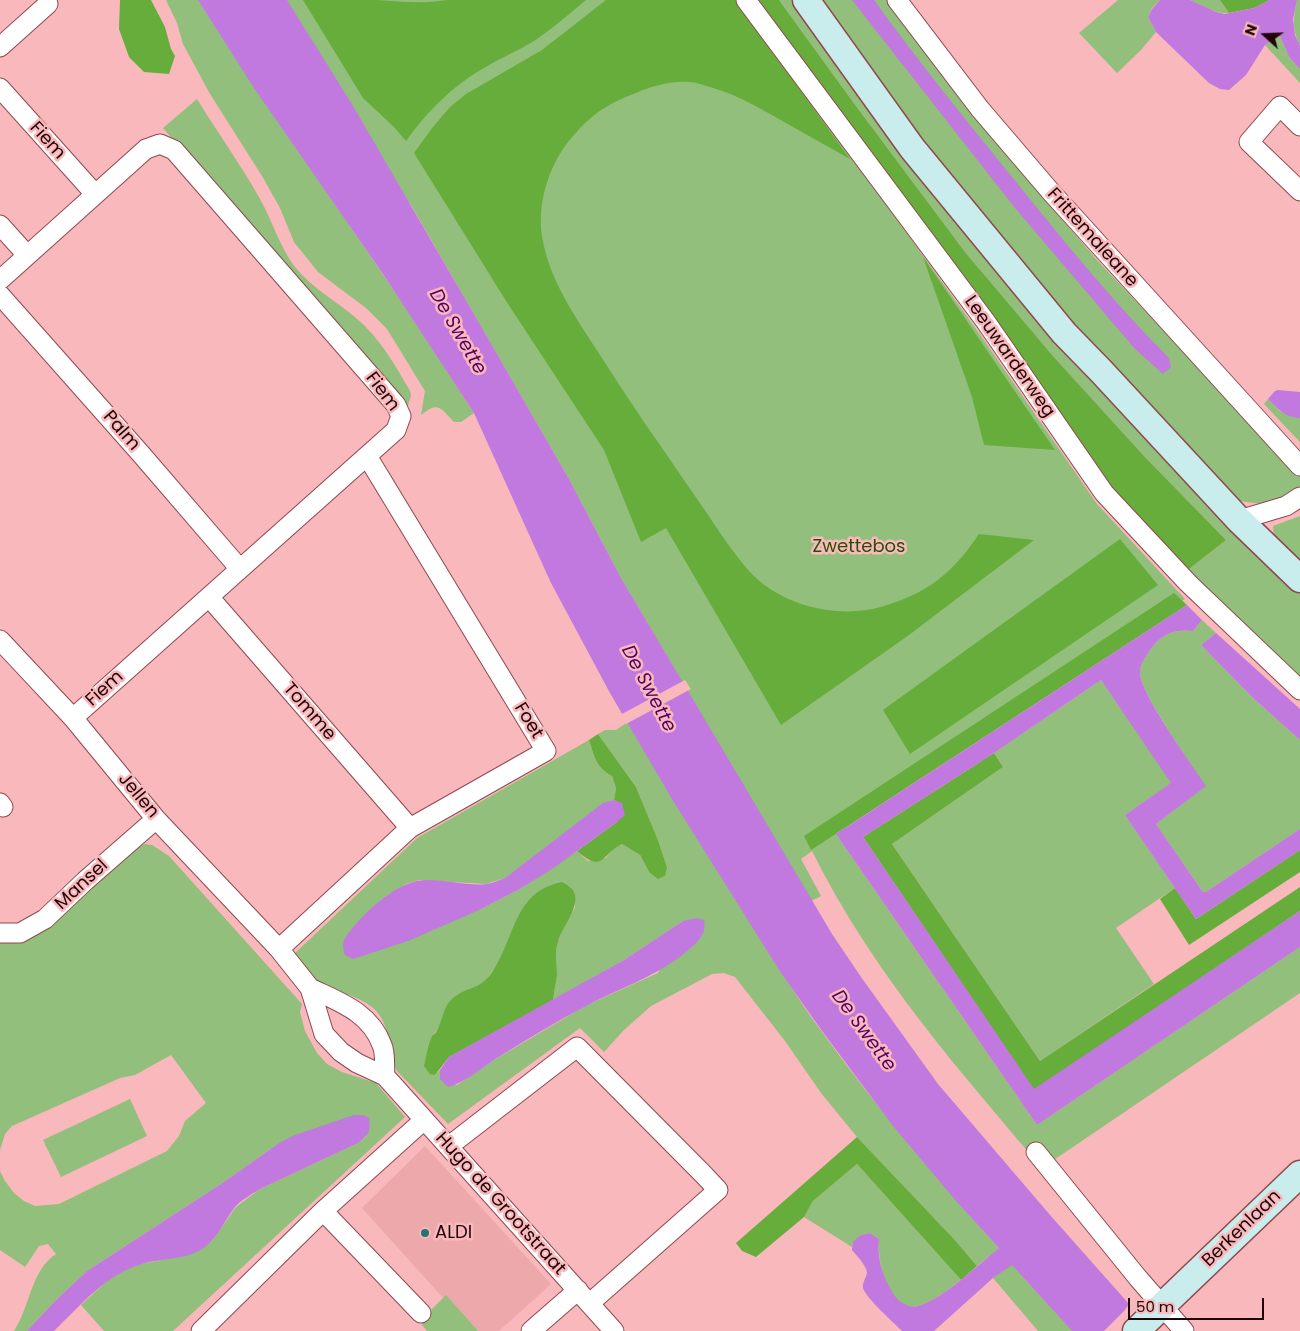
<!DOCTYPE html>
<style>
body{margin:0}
#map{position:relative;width:1300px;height:1331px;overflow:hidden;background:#f9b8bb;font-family:Poppins,sans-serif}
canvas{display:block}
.north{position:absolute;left:1240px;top:10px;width:50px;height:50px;-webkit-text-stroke:4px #f9b8bb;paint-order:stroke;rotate:290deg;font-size:14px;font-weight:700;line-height:20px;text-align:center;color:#1f0508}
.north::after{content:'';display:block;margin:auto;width:18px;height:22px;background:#1f0508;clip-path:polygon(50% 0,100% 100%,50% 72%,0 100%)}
.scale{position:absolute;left:1128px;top:1298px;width:136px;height:22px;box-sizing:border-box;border:2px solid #1f0508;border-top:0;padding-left:6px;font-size:15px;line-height:18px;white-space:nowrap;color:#1f0508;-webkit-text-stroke:4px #f9b8bb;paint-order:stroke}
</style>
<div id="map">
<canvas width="1300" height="1331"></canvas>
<div class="north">N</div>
<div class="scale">50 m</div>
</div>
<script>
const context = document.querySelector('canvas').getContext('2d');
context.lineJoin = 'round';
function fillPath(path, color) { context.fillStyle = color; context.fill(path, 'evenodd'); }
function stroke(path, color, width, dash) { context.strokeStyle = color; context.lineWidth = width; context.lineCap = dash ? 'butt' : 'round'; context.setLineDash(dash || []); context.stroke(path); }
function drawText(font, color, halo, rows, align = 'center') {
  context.font = font + ' Poppins,sans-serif'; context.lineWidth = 5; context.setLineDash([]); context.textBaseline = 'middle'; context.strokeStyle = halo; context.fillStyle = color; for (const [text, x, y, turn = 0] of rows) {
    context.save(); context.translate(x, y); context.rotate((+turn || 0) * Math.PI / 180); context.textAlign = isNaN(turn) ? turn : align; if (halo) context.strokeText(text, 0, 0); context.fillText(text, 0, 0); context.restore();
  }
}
fillPath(new Path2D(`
 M425,1146L551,1284L499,1331H473L362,1208Z`), '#eca8ab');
fillPath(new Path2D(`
 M166,0H198C288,140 386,273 474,413L461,422H454C441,409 439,400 421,415L425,391L387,329L366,308L318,272L294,242L280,208L262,176L210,94L183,44L177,23Z
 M274,0H738L979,333L1097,504L1185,599L1090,660L836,834L1037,1125L1300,947V993L1042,1168C980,1095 917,1023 865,943C846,914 828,883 812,851L801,859L821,896L811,901L621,578L569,479L411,205Z
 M779,0H792L901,150L1300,593V682L1184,573L1226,540L1144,456L1053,356L965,252L853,102Z
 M820,0H888L1016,166L1097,260L1300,476V486C1276,505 1270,506 1240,501L1065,316L919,137Z
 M1118,0H1160L1152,8L1148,17L1156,32L1141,50L1117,73L1079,33Z
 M1190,0H1220L1229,13C1216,15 1202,5 1190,0Z
 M1297,0H1300V46C1292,28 1293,19 1297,0Z
 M1280,36L1289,57L1300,69V83L1265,45Z
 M197,99C218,133 241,165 260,199C273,222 279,246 295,267C312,288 336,301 356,318C380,338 395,365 410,391L411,396L407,408L163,128Z
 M1268,399L1280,411L1300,418V442L1264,404Z
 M1300,516V566L1274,538L1273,526Z
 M1202,620L1216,633L1201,645L1252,697L1300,740V829L1206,892L1202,891L1156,824L1205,786C1193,766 1137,689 1140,670C1142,660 1149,651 1155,644C1165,632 1179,629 1193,631Z
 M1101,680L1172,783L1125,815L1175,888L1116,928L1154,984L1040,1061L892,844L1003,767L994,753Z
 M628,722C662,781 698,839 734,896C763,942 790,989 822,1032C877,1108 936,1179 999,1248L977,1266L954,1239L857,1137L821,1093L785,1041L735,977L724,973L712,974L651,1006L624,1030L604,1052L580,1028L448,1124L397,1071C389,1054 391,1033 380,1016C368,997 341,994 323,985C311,979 302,965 293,955L417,838L589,740C594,756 596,768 612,776L616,788L614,800L603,804L505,878L486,884L419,880L406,884L385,897L479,910L518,890L577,851L588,861L606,858L613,848L622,844L640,855L649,872L667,867L658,840L636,787L598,734L605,730H616ZM569,886L575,894V908L563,927L557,943L555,957L557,977L553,1000L624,960L683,921L658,973L587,1005L499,1057L457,1085L440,1079V1070L435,1075L432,1037L460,994L476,988L485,982L502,956L513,929Z
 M145,844L152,845L169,856L302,1004L300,1012L305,1031L317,1053L327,1064L342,1072L376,1083L405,1117L173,1331H104L81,1305L108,1280L122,1271L141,1264L186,1255L212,1241L236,1207L260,1189L358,1143L367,1136L279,1143L224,1182L87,1271L55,1301L27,1331H14C30,1307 31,1270 56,1254L48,1244L39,1246L25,1267L0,1250V1171L5,1181L14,1193L24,1201L35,1206L59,1204L167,1151L179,1136L185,1121L206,1103L171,1055L135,1075L120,1078L12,1126L5,1134L0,1150V941L55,920L136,849Z
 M130,1099L147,1136L61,1177L43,1140Z
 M857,1164L961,1280C948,1289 933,1303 917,1306C887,1312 877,1260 879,1239L870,1233C860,1235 854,1237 852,1247L804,1217L813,1201Z
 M1012,1264L1072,1331H1038L993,1278Z
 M446,1295L478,1331H427L422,1325L423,1318Z`), '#92bf7b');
fillPath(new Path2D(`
 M120,0H151L165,27L171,49L175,56L169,74L144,72L129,57L119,29Z
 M303,0C327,0 352,0 377,0C401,2 423,4 447,0H586C569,14 552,29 534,41C518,51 500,58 484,68C451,87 428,111 406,141L394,127L363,98Z
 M606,0H735L850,159C831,148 812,138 793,127C764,111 742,96 710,87C703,85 696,82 689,82C671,81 652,86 636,93C609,103 593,113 574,135C550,161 537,201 542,236C549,280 575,316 598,352C614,377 630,401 646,425C665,452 683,479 702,506C717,528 732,552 750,572C782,606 837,619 881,607C928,593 952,574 979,534L1034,540L909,635L781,725L666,528L641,542L604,450L508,304L414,153L433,127L450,107L466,94L542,50Z
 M753,0H779L853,102L965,252L1053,356L1144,456L1226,540L1184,573L1145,534Z
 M1220,0H1270L1254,8L1229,13Z
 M923,257L1055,450L984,445L972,397Z
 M1120,539L1158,585L910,754L883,710Z
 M1174,593L1187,605L811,850L804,836Z
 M598,734L636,787L658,840L667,867L665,876L658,879L649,872L640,855L622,844C600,855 604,874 577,851L617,822L622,804L614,800L616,788L612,776C596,768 594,756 589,740Z
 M994,753L1003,767L892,844L1040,1061L1300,887V911L1034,1090L863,837Z
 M1300,850V872L1189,945L1160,899L1175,888L1196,919Z
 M562,882C568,885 574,889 575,895C578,911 562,926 558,942C554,953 557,965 557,976C556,984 554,992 553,1000L449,1057L435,1075L430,1074L424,1066C426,1057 428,1045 432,1036C434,1034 436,1033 437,1030C443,1020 443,1007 452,999C466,986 480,991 492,972C516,937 513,892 562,882Z
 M857,1137L954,1239L977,1266L961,1280L857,1164L813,1201L804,1217L756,1257L742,1251L736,1243Z`), '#67ad3c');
fillPath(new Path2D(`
 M198,0H287L353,106L478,321L569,479L621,578L832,934L861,977L938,1084L1050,1215L1129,1304L1125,1310L1146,1331H1072L1012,1265L993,1278L934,1331H902C894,1323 865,1297 863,1288C862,1283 866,1278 867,1273C867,1266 856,1255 852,1250C852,1238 859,1235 870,1233L879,1239C877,1258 882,1274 891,1290C896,1300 907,1309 918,1306C942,1300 979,1264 999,1248L956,1201L893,1126L822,1031L781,973L672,799L610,693L551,583L474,413L383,274L254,88Z
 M852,0H874C918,61 965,119 1012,177C1062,239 1113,302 1169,358L1171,367L1163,374L1135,349L1015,208Z
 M1160,0H1190L1216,12L1225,14L1254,8L1270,0H1297L1293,19L1295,35L1300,46V69L1289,57L1280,36L1265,45L1246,75L1229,90L1220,89L1209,83L1156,32L1148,17L1152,9Z
 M1278,390L1300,392V418C1286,418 1278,409 1268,399L1275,391Z
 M1187,605L1202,620L1193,631C1179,629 1165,632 1155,644C1149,651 1142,660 1140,670C1137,690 1193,766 1206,786L1156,824L1202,891L1206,892L1300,829V850L1196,919L1125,815L1171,783L1101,680L994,753L863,837L1034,1089L1300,911V947L1037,1125L836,834Z
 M1216,633L1300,709V740L1252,697L1201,645Z
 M614,800L622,803L625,815L617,822L552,869L518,890L479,910L408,941L353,959L345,955C340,941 346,936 355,925C370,908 394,886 417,881C438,877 466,887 487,884C493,883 499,880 505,878L603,803Z
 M697,918L704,920C708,936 692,947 681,956C652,978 618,989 586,1006C556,1022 526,1040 497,1058C482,1068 466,1082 448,1087L440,1079V1070L449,1057L624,960L683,921Z
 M354,1115H363L369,1118C371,1131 369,1135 358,1143L260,1189C251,1195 241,1200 235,1207C224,1221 217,1240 202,1249C185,1260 161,1258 142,1264C106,1274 80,1306 54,1331H27L55,1301L87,1271L224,1182L279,1143L295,1135Z`), '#c178df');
fillPath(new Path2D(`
 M685,680L691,689L626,724L620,715Z
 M1127,1308L1148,1331H1104Z`), '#f9b8bb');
const minor = new Path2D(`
 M746,0L986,322L1104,493L1188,583L1300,690
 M897,0L980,109L1051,192L1300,466
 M0,47L48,4
 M0,88L95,194
 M1300,126L1280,106L1249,142L1300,191
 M0,225L27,255
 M0,280L146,149L160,144L174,150L396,405L401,416L396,430L73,718
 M0,295L141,454L240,569
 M1239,520L1286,506L1300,497
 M209,597L410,828
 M0,640L73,718L156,819L279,949L310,988L324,1034L341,1052L357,1063L385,1076L614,1331
 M0,803L3,807
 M0,933H20L45,919L85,881L156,819
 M279,949L410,828L546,751L367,456
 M310,988C339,1002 370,1012 382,1045C386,1054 384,1067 385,1076
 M449,1146L577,1047L704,1175L718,1190L590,1303
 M1036,1152L1138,1278L1184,1331
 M323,1211L424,1120
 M201,1331L323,1211L421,1313
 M531,1331L578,1290`);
const secondary = new Path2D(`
 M806,0L912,148L1064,333L1101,371L1239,520L1300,579
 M1136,1331L1300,1174`);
stroke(minor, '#8e494f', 21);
stroke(secondary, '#8e494f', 29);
stroke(minor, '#fff', 19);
stroke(secondary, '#c9eded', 26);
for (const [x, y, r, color] of [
 [425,1233,5,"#287373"]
]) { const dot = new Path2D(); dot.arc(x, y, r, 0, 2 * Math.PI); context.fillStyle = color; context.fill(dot); stroke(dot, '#f9b8bb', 2); }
drawText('18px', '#1f0508', '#f9b8bb', [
 ["Fiem",47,141,48],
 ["Frittemaleane",1092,238,48],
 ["Leeuwarderweg",1009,357,55],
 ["Fiem",382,392,53],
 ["Palm",121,431,49],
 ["Fiem",105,689,-42],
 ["Tomme",309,712,49],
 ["Foet",528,721,59],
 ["Jellen",138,796,50],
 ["Mansel",82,885,-43],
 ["Hugo de Grootstraat",500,1204,48],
 ["Berkenlaan",1242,1229,-44]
]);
drawText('18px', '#245100', '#f9b8bb', [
 ["Zwettebos",859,547]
]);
drawText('18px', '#1f0508', '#f9b8bb', [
 ["ALDI",435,1233]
], 'left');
drawText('italic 19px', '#4f0266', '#f9b8bb', [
 ["De Swette",457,332,60],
 ["De Swette",648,689,62],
 ["De Swette",863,1031,54]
]);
</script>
